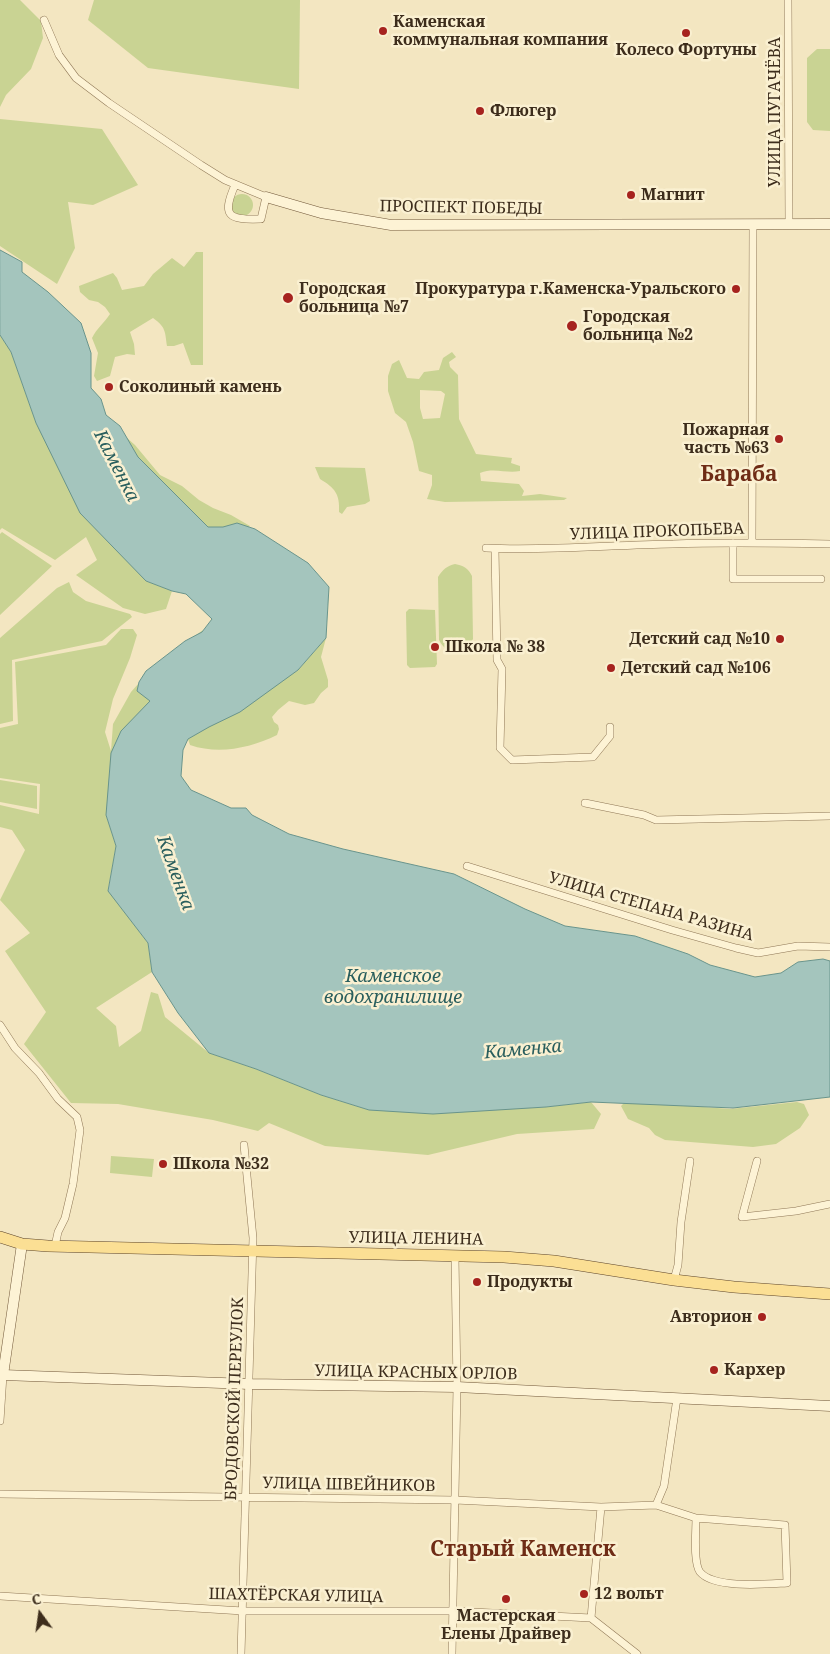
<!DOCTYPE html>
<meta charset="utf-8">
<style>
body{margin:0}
#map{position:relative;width:830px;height:1654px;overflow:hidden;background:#f3e6c1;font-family:"Noto Serif",serif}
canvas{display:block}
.north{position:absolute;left:15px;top:1589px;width:50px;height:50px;-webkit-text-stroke:4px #faf0d1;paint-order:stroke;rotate:346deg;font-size:14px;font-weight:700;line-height:20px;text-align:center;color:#3d2d1c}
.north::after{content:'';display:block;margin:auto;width:18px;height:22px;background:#3d2d1c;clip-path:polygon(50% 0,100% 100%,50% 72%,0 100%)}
</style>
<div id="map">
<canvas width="830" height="1654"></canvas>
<div class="north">С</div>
</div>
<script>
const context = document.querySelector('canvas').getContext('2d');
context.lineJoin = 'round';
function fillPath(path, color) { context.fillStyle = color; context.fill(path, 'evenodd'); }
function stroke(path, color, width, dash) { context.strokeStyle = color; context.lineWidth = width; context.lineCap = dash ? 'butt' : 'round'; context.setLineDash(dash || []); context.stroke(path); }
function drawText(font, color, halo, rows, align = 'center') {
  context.font = font + ' "Noto Serif",serif'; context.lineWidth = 5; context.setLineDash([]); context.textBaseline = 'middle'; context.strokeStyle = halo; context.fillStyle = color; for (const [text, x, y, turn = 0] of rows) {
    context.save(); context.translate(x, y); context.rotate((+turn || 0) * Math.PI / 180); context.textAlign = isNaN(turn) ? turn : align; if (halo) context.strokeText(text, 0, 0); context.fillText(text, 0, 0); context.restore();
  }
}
fillPath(new Path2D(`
 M0,0H20L41,21L43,38L31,69L6,95L0,107Z
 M94,0H300L299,89L148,68L88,20Z
 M817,49H830V131L813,130L807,122V58Z
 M0,119L102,129L138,185L93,205L68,202L75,248L57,284L0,246Z
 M231 205a11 11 0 1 1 22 0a11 11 0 1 1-22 0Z
 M196,252H203V365H191L183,343L174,346H167C165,332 166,327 153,318L130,332L134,344L135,355L127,354L115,357L110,376L97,381L94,376L98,353L92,338C97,328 104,323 110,314L105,307L98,302L89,300L80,292L79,286L113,273L117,278L122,290L144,286L153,274L172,258L184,267Z
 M0,335L11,352L36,423L146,581L172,591L166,609L145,614L123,608L76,575L97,560L86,537L55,560L2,528L0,530Z
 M452,352L456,357L449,362L450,367L458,375L459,419L476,454L512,458L511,463L520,466V471C506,474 495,467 480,473L481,481L519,484L524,491L522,496L540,494L567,498L564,500L445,502L427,499L432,485V475L419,471L413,442L406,422L395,413L388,391V376L392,364L399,360L407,378L419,379L424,372L439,370L443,358ZM420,390L441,391L445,394L440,418L423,419L420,408Z
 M119,431L135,445L160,475L182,486L199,500L213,508L231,515L250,526L246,529L214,537L140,465Z
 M315,467L365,468L370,501L365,504L347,507L342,514L339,512C340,494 335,488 320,479Z
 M2,532L52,566L0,615V534Z
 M455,564C464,566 468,568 472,576L473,639C464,656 448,657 439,640L438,577C443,569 447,566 455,564Z
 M69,582L73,592L86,601L130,614L132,617L102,641L12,660L13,721L0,724V638L57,588Z
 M409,609L435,610L437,664L435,667L410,668L407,665L406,612Z
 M121,629H133L137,635L130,658L113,699L105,732L111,751L113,724L131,692L155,665L203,630L106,815L116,846L108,890L148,943L152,972L96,1008L116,1026L119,1047L141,1031L151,992L158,994L165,1017L209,1053L256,1069L321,1095L369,1110L546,1107L591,1102L601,1114L594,1129L517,1134L428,1155L325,1146L269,1123L258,1131L213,1120L118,1104L71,1103L24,1044L46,1012L5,951L30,933L0,900L25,850L12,830L0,827V805L39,814L40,784L0,778V728L18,724L15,662L106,645Z
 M326,638L321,657L328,680V687L321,693L314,703L305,705L289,701L278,710L272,717L274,722L278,725L279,729L277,735C250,748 219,755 190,745L188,739L298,670Z
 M0,780L37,786V809L0,802Z
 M626,1101L730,1109L797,1102L804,1104L809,1115L800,1128L776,1144L753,1147L665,1140L655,1135L649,1128L628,1119L621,1106Z
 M111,1156L154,1159L152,1177L110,1173Z`), '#c9d393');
const water = new Path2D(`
 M0,250L22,262V272L48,292L81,323L91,353V388L101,399L106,415L120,426L138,457L208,527H223L237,523L255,529L308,563L329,587L326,638L298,670L240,712L209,727L188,739L183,750L181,776L191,790L231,808H246L252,815L289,834L343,849L454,874L525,909L565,926L635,936L688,954L710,965L755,977L781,973L798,962L823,959L830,961V1097L733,1108L591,1102L546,1107L433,1114L369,1110L321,1095L256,1069L209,1053L178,1013L152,972L148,943L108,891L116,846L106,815L111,753L121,731L150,701L137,691L139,682L146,671L185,641L202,632L212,619L186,594L172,591L146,581L80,513L36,423L11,352L0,335Z`);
fillPath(water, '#a4c5bd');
stroke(water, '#69948c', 1);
const street = new Path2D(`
 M788,0L789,224
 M44,20L59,55L76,78L109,103L201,165L225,180L266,197L261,219C229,220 221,217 235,185
 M733,543V579H821
 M752,543L753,225
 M486,548C548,551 611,545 673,544C725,542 778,543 830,544
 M495,549L497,660L502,669L500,748L512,760L593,757L610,736V727
 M585,803L644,815L656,820L830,816
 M467,866L672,930L736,948L758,953L798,946L830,947
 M0,1025L15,1048L39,1073L58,1099L77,1117L80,1130L73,1184L65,1218L58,1232L55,1246
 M757,1161L742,1217L796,1211L830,1204
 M674,1280L678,1265L681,1222L690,1161
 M0,1375H3L0,1421
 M0,1494L455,1500L601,1507L656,1505L696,1518L785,1525L787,1583C767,1584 714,1589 700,1572C693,1563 696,1531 696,1518
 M656,1505L664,1486L677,1398
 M0,1596L243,1611H453L591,1618
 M591,1618L601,1507
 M591,1618L637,1654
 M241,1654L253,1238L244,1145
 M452,1654L457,1387L455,1257`);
const secondary = new Path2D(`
 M266,197L321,213L391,225L830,224
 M22,1244L3,1375L249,1384L457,1387L830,1406`);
const primary = new Path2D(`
 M0,1237L22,1244L48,1246L504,1257L554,1261L674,1280L734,1287L830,1294`);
stroke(street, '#8f7756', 8);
stroke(secondary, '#715739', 11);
stroke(primary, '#5c442b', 12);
stroke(street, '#fdf3d5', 7);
stroke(secondary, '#fdf3d5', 10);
stroke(primary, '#fbdf94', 11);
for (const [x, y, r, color] of [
 [383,31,5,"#a6231e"],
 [686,33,5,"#a6231e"],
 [480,111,5,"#a6231e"],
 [631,195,5,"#a6231e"],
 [736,289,5,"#a6231e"],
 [288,298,6,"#a6231e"],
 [572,326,6,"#a6231e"],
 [109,387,5,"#a6231e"],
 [779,439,5,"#a6231e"],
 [780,639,5,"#a6231e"],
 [435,647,5,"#a6231e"],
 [611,668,5,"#a6231e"],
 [163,1164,5,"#a6231e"],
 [477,1282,5,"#a6231e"],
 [762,1317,5,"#a6231e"],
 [714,1370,5,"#a6231e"],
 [584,1594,5,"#a6231e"],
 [506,1599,5,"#a6231e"]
]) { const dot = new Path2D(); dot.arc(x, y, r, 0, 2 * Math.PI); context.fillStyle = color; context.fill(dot); stroke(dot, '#faf0d1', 2); }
drawText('bold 16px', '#3d2d1c', '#faf0d1', [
 ["Каменская",393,22],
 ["коммунальная компания",393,40],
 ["Колесо Фортуны",686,50,"center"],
 ["Флюгер",490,111],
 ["Магнит",641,195],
 ["Городская",299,289],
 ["больница №7",299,307],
 ["Прокуратура г.Каменска-Уральского",726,289,"right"],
 ["Городская",583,317],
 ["больница №2",583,335],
 ["Соколиный камень",119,387],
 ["Пожарная",769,430,"right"],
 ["часть №63",769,448,"right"],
 ["Детский сад №10",770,639,"right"],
 ["Школа № 38",445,647],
 ["Детский сад №106",621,668],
 ["Школа №32",173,1164],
 ["Продукты",487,1282],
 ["Авторион",752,1317,"right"],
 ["Кархер",724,1370],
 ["12 вольт",594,1594],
 ["Мастерская",506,1616,"center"],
 ["Елены Драйвер",506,1634,"center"]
], 'left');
drawText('16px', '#3d2d1c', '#faf0d1', [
 ["УЛИЦА ПУГАЧЁВА",775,112,-90],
 ["ПРОСПЕКТ ПОБЕДЫ",461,208,1],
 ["УЛИЦА ПРОКОПЬЕВА",657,532,-2],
 ["УЛИЦА СТЕПАНА РАЗИНА",651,907,16],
 ["УЛИЦА ЛЕНИНА",416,1239,1],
 ["УЛИЦА КРАСНЫХ ОРЛОВ",416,1373,1],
 ["БРОДОВСКОЙ ПЕРЕУЛОК",235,1399,-88],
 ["УЛИЦА ШВЕЙНИКОВ",349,1485,1],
 ["ШАХТЁРСКАЯ УЛИЦА",296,1596,1]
]);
drawText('italic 18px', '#295e5d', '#faf0d1', [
 ["Каменка",116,466,63],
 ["Каменка",175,873,70],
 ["Каменское",393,977],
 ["водохранилище",393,998],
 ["Каменка",523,1050,-5]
]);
drawText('bold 21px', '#6f2c16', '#faf0d1', [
 ["Бараба",739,475],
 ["Старый Каменск",523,1550]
]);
</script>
